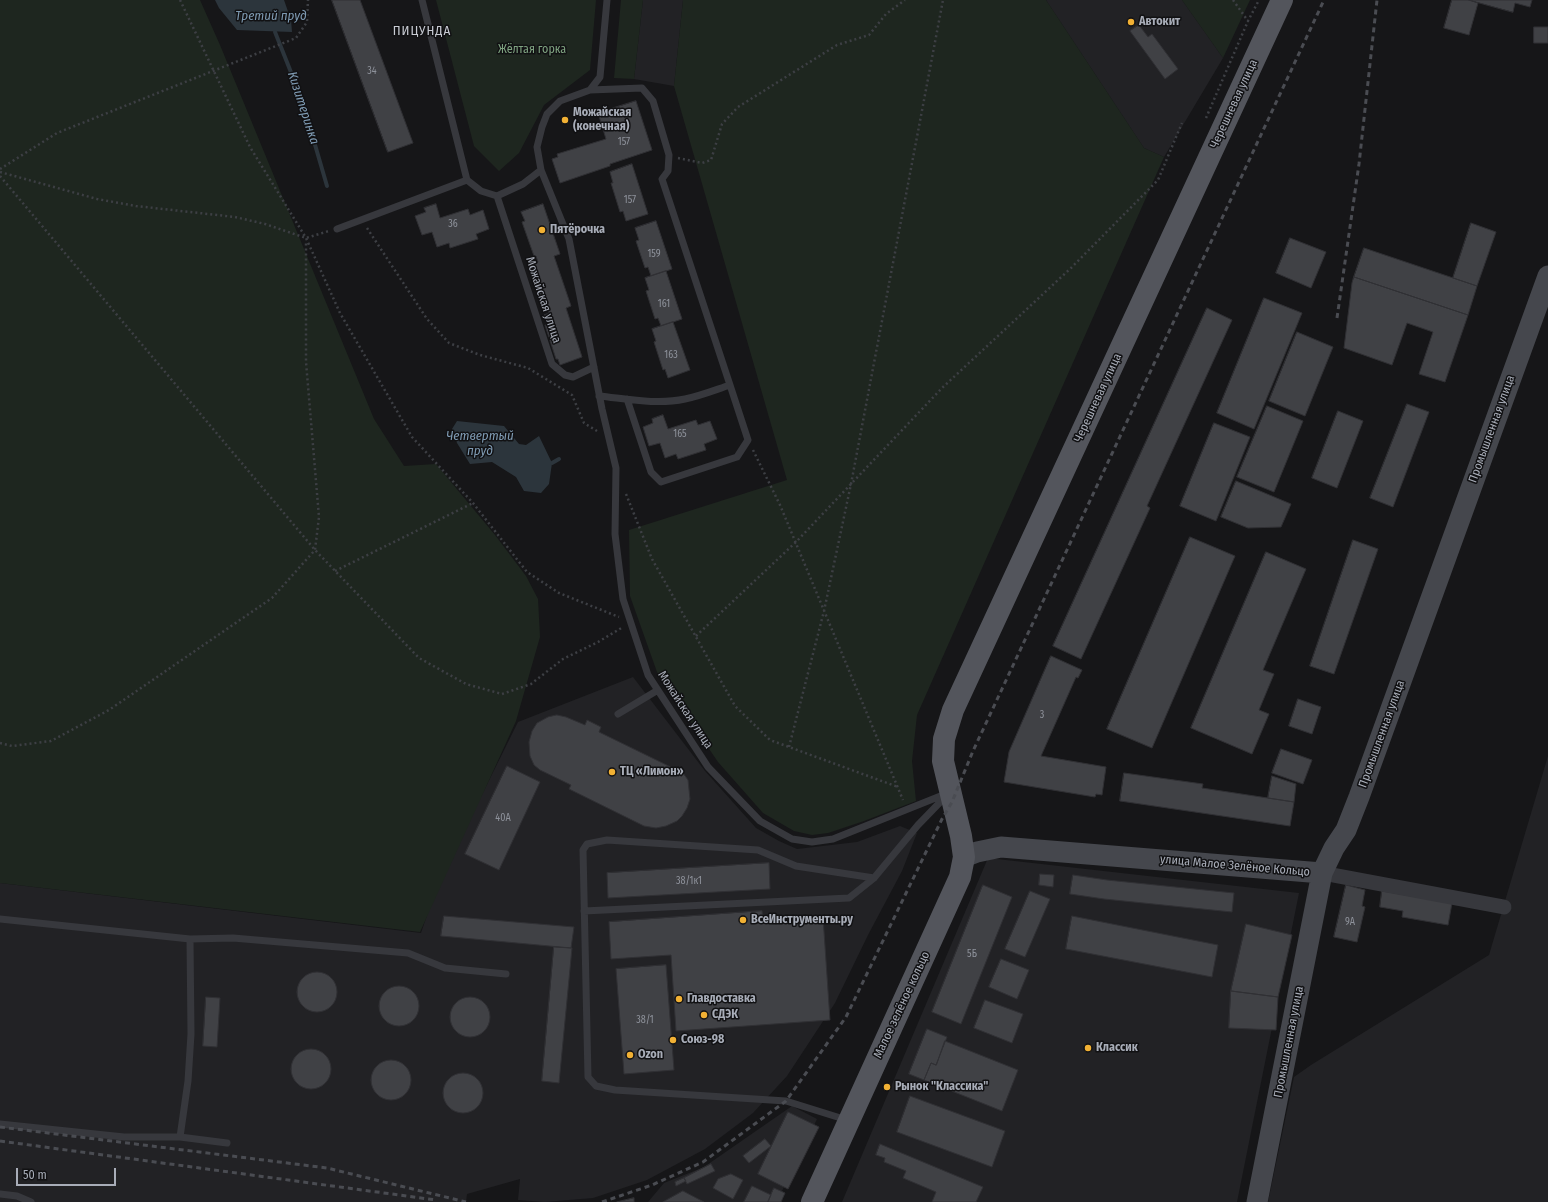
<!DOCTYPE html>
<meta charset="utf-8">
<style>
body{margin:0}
#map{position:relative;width:1548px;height:1202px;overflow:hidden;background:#161618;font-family:"Fira Sans Condensed",sans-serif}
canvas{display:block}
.scale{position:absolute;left:16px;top:1168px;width:100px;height:18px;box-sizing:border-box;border:2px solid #a8adb8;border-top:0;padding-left:5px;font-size:12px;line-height:14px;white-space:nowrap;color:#a8adb8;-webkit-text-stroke:3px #111113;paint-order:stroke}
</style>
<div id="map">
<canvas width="1548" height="1202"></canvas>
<div class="scale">50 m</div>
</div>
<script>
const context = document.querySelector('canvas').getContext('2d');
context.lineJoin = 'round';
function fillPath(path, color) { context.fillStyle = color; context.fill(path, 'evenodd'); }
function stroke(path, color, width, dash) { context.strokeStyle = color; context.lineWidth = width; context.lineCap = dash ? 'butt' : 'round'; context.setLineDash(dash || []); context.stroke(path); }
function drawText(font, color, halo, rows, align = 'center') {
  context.font = font + ' "Fira Sans Condensed",sans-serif'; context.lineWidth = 3; context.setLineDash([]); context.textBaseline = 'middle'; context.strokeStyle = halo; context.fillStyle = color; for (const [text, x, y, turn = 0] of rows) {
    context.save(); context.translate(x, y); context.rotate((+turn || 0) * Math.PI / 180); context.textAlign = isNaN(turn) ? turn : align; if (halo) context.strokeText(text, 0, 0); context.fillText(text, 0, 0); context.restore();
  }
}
fillPath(new Path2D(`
 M643,0H683L674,86L634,79Z
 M1046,0H1182L1223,58L1164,157L1144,148Z
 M633,677L705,771L756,828L779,841L797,849L857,842L900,826L917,833L902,871L868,935L835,1003L787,1076L753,1113L705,1149L647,1180L593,1198L545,1202L518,1200L520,1179L467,1194L466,1202H0V883L421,933L438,883L518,722Z
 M1548,756V1202H1268L1294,1077L1311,1065L1489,955Z
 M988,858L1299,893L1237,1202H842Z
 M792,1106L817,1119L782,1191L785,1193L781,1202H648L664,1183L704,1167Z`), '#222225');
fillPath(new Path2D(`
 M0,0H200L220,45L374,419L404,466L436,464L495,535L526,576L538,599L540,637L516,721L420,932L0,883Z
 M436,0H596L590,70L544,105L519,153L499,171L474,146Z
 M621,0H643L634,79L614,78Z
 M683,0H1046L1144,148L1164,157L917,715L912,761L916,801L864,821L828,833L812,835L794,831L763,813L718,762L657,672L630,596L629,530L787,480L674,86Z
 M1182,0H1250L1223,58Z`), '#1e261f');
fillPath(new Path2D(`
 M215,0H284L291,20L292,32L237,30L219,8Z
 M457,421L504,426L519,444L526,445L539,436L552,463L549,484L541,493L524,491L516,477L492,462L470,464L457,443L452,429Z`), '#2c353c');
stroke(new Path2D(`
 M275,32L302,100L327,186
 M552,463L559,459`), '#2c353c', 4);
const building = new Path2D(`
 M332,0H360L413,143L388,152Z
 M1452,0H1469L1478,3L1469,35L1444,28Z
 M1469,0H1532L1530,7L1515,3L1513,12Z
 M1139,25L1148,37L1152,34L1178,69L1165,79L1130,31Z
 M1534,27H1548V43H1534Z
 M636,101L652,150L610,164V166L560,183L552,159L558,157L557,154L606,139L598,113Z
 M632,164L648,214L626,221L623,211L620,212L611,183H613L610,172Z
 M436,204L440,218L468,209L470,215L483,210L489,229L476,234L478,239L450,248L449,243L437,247L432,232L422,235L415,216L426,212L424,208Z
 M543,204L560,254L554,256L571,306L566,308L582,357L560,365L558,359H556L545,325H547L544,315L549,313L547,307L544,308L533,274L535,273L532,264L538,262L536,256H534L522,222L525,221L521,212Z
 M656,221L672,269L651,276L648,267L645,268L636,241L639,240L635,228Z
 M1471,223L1496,232L1477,286L1453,278Z
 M1290,238L1326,252L1311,288L1276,273Z
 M1364,248L1477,286L1468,315L1354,277Z
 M666,271L682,319L661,326L658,318L655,319L646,291L649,290L645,278Z
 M1354,277L1468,315L1445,382L1419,374L1433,332L1407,323L1392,365L1344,348L1352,283Z
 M1264,298L1302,313L1254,429L1217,413Z
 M1207,308L1232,320L1147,506L1150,508L1081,659L1053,646Z
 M673,322L690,370L668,378L665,369L663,370L654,342L656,341L652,329Z
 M1297,332L1333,347L1305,416L1269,401Z
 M1407,404L1429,412L1393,507L1370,498Z
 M1267,406L1303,421L1274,492L1237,477Z
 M1338,411L1363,421L1337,488L1312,478Z
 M663,415L668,429L696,420L698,425L710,421L717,439L704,444L706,450L678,459L676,454L665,458L660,443L649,446L643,427L653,423L652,419Z
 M1214,423L1250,437L1216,521L1180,506Z
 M1236,481L1291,504L1281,527L1248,528L1221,517Z
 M1190,537L1235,556L1152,748L1107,729Z
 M1353,540L1378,549L1334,674L1310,666Z
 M1266,552L1306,569L1263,670L1274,674L1259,710L1269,714L1252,754L1191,728Z
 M1051,656L1082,670L1078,678L1076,677L1041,756L1106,767L1102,795L1096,794L1095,797L1004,782L1009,752Z
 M1298,699L1321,707L1312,734L1289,726Z
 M557,715L566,717L585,725L587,720L601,727L599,732L683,773L688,780L690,799L687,808L682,816L677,821L666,826L656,828L644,826L569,789L571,785L540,770L534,765L530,756L529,742L532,731L537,723L548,717Z
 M1281,749L1312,760L1303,784L1272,773Z
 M507,766L540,782L499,870L465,854Z
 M1124,773L1203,784L1202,788L1294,802L1290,826L1120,801Z
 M1272,776L1296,784L1294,802L1268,798Z
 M769,863L770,889L608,898L607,873Z
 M1040,874L1054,875L1053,887L1039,885Z
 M1073,875L1107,880L1234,893L1232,912L1104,899L1070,894Z
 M983,885L1012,897L961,1024L932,1012Z
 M1346,885L1365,890L1362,906L1365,907L1357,942L1334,937Z
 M1030,891L1050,899L1025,957L1005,949Z
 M1382,891L1452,903L1448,925L1402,917L1403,911L1380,907Z
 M762,911L763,921L823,917L830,1020L676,1031L671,955L611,959L609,922Z
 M444,916L574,927L571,948L441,936Z
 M1072,916L1218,945L1212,977L1066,949Z
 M1246,924L1292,935L1278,997L1231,991Z
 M554,947L572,948L559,1083L542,1081Z
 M1001,959L1029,970L1017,999L989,987Z
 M666,965L674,1070L624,1074L616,969Z
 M297 992a20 20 0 1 1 40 0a20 20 0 1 1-40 0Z
 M379 1006a20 20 0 1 1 40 0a20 20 0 1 1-40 0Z
 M1231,991L1278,997L1276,1030L1229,1028Z
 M206,997L220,998L217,1047L203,1046Z
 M450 1017a20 20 0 1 1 40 0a20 20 0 1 1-40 0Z
 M985,1000L1023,1014L1012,1043L974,1028Z
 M927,1029L947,1037L936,1065L931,1063L924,1080L909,1074Z
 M945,1041L1018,1070L1002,1111L924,1080L931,1063L936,1065Z
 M291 1069a20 20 0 1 1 40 0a20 20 0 1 1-40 0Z
 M371 1080a20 20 0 1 1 40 0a20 20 0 1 1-40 0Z
 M443 1093a20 20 0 1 1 40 0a20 20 0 1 1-40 0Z
 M910,1096L1005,1131L992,1167L897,1132Z
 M788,1112L819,1127L788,1189L758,1174Z
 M765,1139L771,1146L749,1163L743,1156Z
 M880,1144L983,1187L976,1202H932L936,1192L903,1178L906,1171L884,1162L885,1158L876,1155Z
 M711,1164L715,1171L687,1184L684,1178Z
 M731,1174L743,1180L733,1199L713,1188L718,1179Z
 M684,1178L686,1181L676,1186L675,1182Z
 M752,1186L771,1195L768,1202H744Z
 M774,1188L785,1193L781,1202H768Z
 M683,1191L704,1202H663Z
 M634,1198V1202H617Z`);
fillPath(building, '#404145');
stroke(building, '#303034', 1);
stroke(new Path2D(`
 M180,0L250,147L306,238L340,313L412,437L473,503L527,572L559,593L619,617
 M1233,0L1248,21L1259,0
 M1206,118L1248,21
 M678,158L702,163L711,160L722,124L738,107L837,45L869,35L886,14L905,0
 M0,169L57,133L296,38L307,22L308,0
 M0,172L97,199L136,206L235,217L265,224L306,238L329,231
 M0,176L315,550L419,658L466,684L502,694L531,684L563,659L598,642L623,627
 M367,228L427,319L449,343L480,355L528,368L572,395L584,423L597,431
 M753,450L780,505L903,800
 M626,494L652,559L735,706L770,740L898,787
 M335,571L473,503
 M696,636L796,542L942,388L1071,268L1158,180L1182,123
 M0,743L12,746L51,741L109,710L272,598L315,550L319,517L306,362V241
 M789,747L824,611L851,484L943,0`), '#3d3f44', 2.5, [2, 3]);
stroke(new Path2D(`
 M422,0L467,180L481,191L497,196L523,184L541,170
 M607,0L600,77L590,90L560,101L547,114L542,127L537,147L541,170L569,239L602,409L616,468L615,534L623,599L648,675L708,767L760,821L792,839L812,842L833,839L948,793
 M590,90L642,88L653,101L669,155L668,171L662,179L730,385
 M497,196L552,364L565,375L573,377L594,367
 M337,229L467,180
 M599,396C628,399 657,405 685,399C700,396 715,390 730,385L748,440L737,457L661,482L651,472L627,399
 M618,714L658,690
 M584,911L849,898L874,878L918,825L947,795
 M0,919L190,939L233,938L408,953L445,968L506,974
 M847,1120L786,1101L615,1090L596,1086L588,1077L583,850L587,844L607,840L758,850L796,866L874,878
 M0,1124L124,1137H180L227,1143
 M180,1137L188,1081L191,1034L190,939
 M0,1194L17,1196L31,1202`), '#37383d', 7);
stroke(new Path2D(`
 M1322,873L1504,907`), '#37383d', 15);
stroke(new Path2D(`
 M964,857L977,852L1001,847L1322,873
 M1257,1202L1322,873L1334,848L1346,830L1359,797L1548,276`), '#45474d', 21);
stroke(new Path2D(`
 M812,1202L960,877L964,857L961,836L943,761L944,739L953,710L1282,0`), '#53555c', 22);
stroke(new Path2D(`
 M1337,318L1359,164L1377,0
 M0,1127L327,1168L466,1202
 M0,1141L436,1200
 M602,1202L652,1185L703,1162L786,1101L846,1017L942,819L952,802L973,751L1324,0`), '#4a4c52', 3, [5, 4]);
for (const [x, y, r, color] of [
 [1131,22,4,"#f2b134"],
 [565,120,4,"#f2b134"],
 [542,230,4,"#f2b134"],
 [612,772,4,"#f2b134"],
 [743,920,4,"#f2b134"],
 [679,999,4,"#f2b134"],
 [704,1015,4,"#f2b134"],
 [673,1040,4,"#f2b134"],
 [1088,1048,4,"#f2b134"],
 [630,1055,4,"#f2b134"],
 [887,1087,4,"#f2b134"]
]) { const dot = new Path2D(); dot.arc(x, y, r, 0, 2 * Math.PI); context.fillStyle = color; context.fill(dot); stroke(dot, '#111113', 1.5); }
drawText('10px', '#8e929b', null, [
 ["34",372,71],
 ["157",624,142],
 ["157",630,200],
 ["36",453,224],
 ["159",654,254],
 ["161",664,304],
 ["163",671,355],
 ["165",680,434],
 ["3",1042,715],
 ["40А",503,818],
 ["38/1к1",689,881],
 ["9А",1350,922],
 ["5Б",972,954],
 ["38/1",645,1020]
]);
drawText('bold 12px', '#a8adb8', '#111113', [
 ["Автокит",1139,22],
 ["Можайская",573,113],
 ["(конечная)",573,127],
 ["Пятёрочка",550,230],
 ["ТЦ «Лимон»",620,772],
 ["ВсеИнструменты.ру",751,920],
 ["Главдоставка",687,999],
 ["СДЭК",712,1015],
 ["Союз-98",681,1040],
 ["Классик",1096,1048],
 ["Ozon",638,1055],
 ["Рынок \"Классика\"",895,1087]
], 'left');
drawText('12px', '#7fa381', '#111113', [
 ["Жёлтая горка",532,50]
]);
drawText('12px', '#a8adb8', '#111113', [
 ["Черешневая улица",1234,104,-65],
 ["Можайская улица",543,300,72],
 ["Черешневая улица",1098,398,-65],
 ["Промышленная улица",1492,429,-70],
 ["Можайская улица",685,710,57],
 ["Промышленная улица",1382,734,-70],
 ["улица Малое Зелёное Кольцо",1235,866,5],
 ["Малое зелёное кольцо",902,1005,-65],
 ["Промышленная улица",1289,1042,-79]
]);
drawText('italic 13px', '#7f9bb3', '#111113', [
 ["Третий пруд",271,16],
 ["Кизитеринка",303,108,72],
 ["Четвертый",480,436],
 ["пруд",480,451]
]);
context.letterSpacing = '1px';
drawText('13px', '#c9ccd4', '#111113', [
 ["ПИЦУНДА",422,31]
]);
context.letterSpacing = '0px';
</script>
